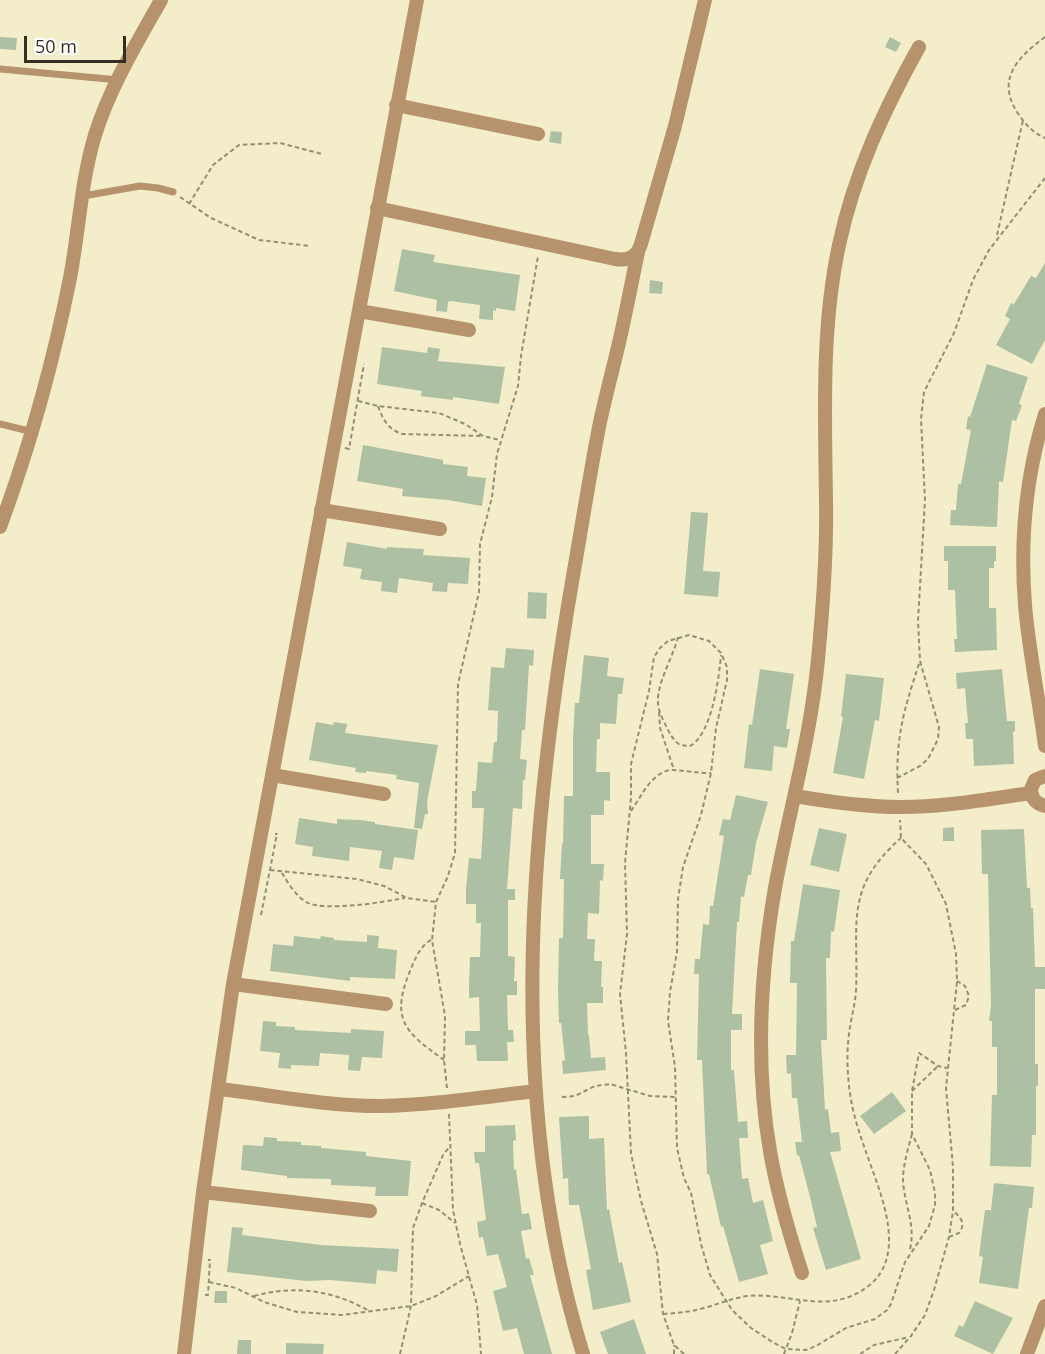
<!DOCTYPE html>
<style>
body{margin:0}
#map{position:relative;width:1045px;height:1354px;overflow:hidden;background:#f3edca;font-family:"Open Sans",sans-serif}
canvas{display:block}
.scale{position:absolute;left:24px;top:36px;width:102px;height:27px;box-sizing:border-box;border:3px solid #323023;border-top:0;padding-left:8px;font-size:18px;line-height:21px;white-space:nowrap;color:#323023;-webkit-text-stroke:4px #fff;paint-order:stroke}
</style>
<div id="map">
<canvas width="1045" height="1354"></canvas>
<div class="scale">50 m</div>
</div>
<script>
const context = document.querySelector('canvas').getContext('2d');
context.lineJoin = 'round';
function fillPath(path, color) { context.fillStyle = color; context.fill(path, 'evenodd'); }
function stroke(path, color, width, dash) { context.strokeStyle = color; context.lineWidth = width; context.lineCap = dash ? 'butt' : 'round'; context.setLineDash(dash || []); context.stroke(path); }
fillPath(new Path2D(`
 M0,37L17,38L16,50L0,49Z
 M890,37L901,43L896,52L885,47Z
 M551,131L562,132L561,144L549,142Z
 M402,249L435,255L433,262L520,275L515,311L496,308V311L493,310V320L479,319L480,305L450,301L448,302L447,312L436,311L437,300L394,291Z
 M1045,263V340L1032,364L996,345L1010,319L1005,316L1011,303L1014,304L1031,276L1036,278Z
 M650,280L663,282L662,294L649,293Z
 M382,347L427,353L428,347L440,349L438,361L505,367L499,404L453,397V400L421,396L422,391L377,384Z
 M987,364L1028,377L1019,404L1022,405L1016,421L1012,420L1003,482L999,481L997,527L950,525L951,510H956L958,484H961L971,430L966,429L968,416L970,417Z
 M363,445L443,460V464L468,467L467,476L486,478L482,506L448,500L402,496L403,489L357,481Z
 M691,512L708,513L703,571L720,572L718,597L684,594Z
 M347,542L387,549V547L424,549L423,555L470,558L468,584L448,583L447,592L432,591L433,583L399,578L397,593L381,591L382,582L360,579L362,569L343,566Z
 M944,546H996V561H994V568H989V608H996L997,650L955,652L954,639H957L955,590H948V561H944Z
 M528,592L547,593L546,619L527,618Z
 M506,648L534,650L533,666L529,665L525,730H522L520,759L527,760L525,780H523L522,809L513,808L507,889H515V900H508V956L515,957L514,981H517V995H507L508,1030H513L514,1042H507L508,1061H477L476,1045H465V1031H480L479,997L469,998V986L470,957H480L481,923H476V904H466V889L469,858L481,859L484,808H472V791H476L478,762L492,763L494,742H497L498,711L488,710L491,667L504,668Z
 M584,655L609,658L607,676L624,678L622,694H618L616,724L600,723V739H597L596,772H610V801L604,800V815H591V864H604L603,881L600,880L599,914L588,913L587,939H595L594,961H602L601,987H603V1003H587L588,1035H589L591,1058L605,1057L606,1070L563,1074L562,1061L565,1060L561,1023H559L558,991L559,938H563L564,879H560L562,843H563L564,796H573V737L575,703H579Z
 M760,669L794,674L786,729H790L787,748L774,746L772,771L744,768L749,724L752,725Z
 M1002,669L1007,721H1015V731L1013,732L1014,764L974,766L973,739H966L965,723H968L965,688L957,689L956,673Z
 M846,674L884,678L879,721L875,720L864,779L833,773L843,717L841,716Z
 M316,722L333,725L334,722L347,724L345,733L438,745L427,802L428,814H425L422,829L414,828L419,783L396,779L397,775L366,771V773L355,772L356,768L309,760Z
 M736,795L768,802L756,843L751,875H748L744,897L741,896L739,922H737L732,1014H742V1030H731V1070H734L738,1122L747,1121L748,1138H739L742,1179L748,1178L753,1203L763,1200L773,1241L760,1245L768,1274L739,1282L723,1226L721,1227L709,1174H707L702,1060H697L699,974H694L695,959H700L703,924L709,925L710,906H713L724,836L719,835L723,819L730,820Z
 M299,818L337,824V819L360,820L375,822V824L418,830L414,860L394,857L392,870L379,868L382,851L350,847L349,861L312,856L313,847L295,844Z
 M954,827V841H943V828Z
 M819,828L847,834L839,872L810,865Z
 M1024,829L1027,888H1030L1031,908H1033L1035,967H1045V989H1035V1064H1038V1086H1036V1135H1032L1031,1167L990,1166L992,1095H997V1047H992V1021H989L991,1005L988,874H982L981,830Z
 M803,884L840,890L834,932L831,931L830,958H826L827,1040H821L825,1110L828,1109L831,1133L839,1132L841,1151L830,1152L861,1259L826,1270L813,1228L817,1227L810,1197L799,1155L797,1156L795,1142H802L797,1098H792L791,1073L787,1074L786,1055H796L797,983H790L791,941H794Z
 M367,935L379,936L378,948L397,950L395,979L350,977V981L270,971L273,944L293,946L294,936L320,939L321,936L334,938V940L367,942Z
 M263,1021L276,1022V1026L295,1027V1030L351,1033V1029L384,1031L382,1058L362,1057L360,1071L348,1070L349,1055L320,1053L319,1066L291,1065V1069L278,1068L280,1053L260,1051Z
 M892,1092L906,1111L874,1134L860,1116Z
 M589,1116V1139L604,1138L607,1210L609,1209L619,1263L622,1262L631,1302L593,1310L586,1270L591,1269L579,1205H569L568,1178L563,1179L559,1117Z
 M515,1125L516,1140L513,1141L514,1170L516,1169L522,1214L529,1213L532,1229L521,1231L526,1259L529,1258L534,1275H530L552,1354H524L517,1328L503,1331L493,1291L507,1287L498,1254L487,1256L483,1237L479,1238L477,1222L486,1220L479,1163H475L474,1152H485V1126Z
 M264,1137L277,1138V1141L301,1142V1145L321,1146V1148L366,1152V1156L411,1161L408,1196H375L376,1187L331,1185V1179L287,1178V1176L241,1170L243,1145L263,1146Z
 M994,1183L1034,1187L1032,1208H1029L1018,1289L979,1283L983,1257L979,1256L985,1210H991Z
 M232,1227L243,1228L242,1235L321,1245L399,1249L397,1272L377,1270L376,1284L330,1280L306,1281L227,1272Z
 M215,1291H227V1303H214Z
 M975,1301L1013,1318L993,1354L954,1336L959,1325L963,1327Z
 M634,1319L646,1354H608L600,1332Z
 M238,1340H251V1354H237Z
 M286,1343L324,1344L323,1354H286Z`), '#aec0a3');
stroke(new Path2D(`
 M1045,37C1018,57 996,79 1017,112C1025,124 1032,132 1045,138
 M180,197L211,218L259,240L310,246
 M189,204L213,165L239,145L280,143L322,154
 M997,235L1023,120
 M358,401L378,406L439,413L465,424L483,436L500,440
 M378,406C383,420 388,429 402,434L483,436
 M345,448L349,449L364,364
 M678,637C673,658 653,689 659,709C660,715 664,721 666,726C670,734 673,740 680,745L690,746C712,734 719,678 721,655
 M659,712L660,728L674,770
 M897,778L920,766L928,759L938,739L939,727L920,661L918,621L925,500L921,419L924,392L954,333L973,280L989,250L1045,178
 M898,793C895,739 903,712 920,661
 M631,811C641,797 653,769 674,770C686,771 698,773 711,773
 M270,870L357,879L384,886L407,898L436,902
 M282,873C288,883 296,896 306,902C324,912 384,902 405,898
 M261,915L277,834H275
 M431,940C420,946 415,959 410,971C390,1020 405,1032 444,1060
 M955,1010L966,1005L969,996L965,986L957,981
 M447,1088L444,1060L445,1016L432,940L436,902L448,876L455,853L458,684L479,592L480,544L492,497L497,454L518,386L521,356L538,256
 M912,1091L938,1066
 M562,1097L575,1096L595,1086L610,1084L650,1096L675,1097
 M449,1114L453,1210L460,1244L477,1305L481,1354
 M422,1203L439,1210L455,1223
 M949,1237L959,1233C966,1224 961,1217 953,1211
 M910,1249C916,1225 904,1204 903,1180C903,1165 908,1149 912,1134
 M209,1282L236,1288L264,1302L297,1312L342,1315L411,1306L436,1296L469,1276
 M205,1295H208L210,1260H208
 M254,1296C295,1285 333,1290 369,1311
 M663,1314C677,1313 690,1312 704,1308C719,1304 732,1298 747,1296C789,1292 828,1316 867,1287C910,1256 879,1190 866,1152C860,1135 854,1117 851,1100C847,1076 846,1051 850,1027C852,1015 855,1004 856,991C859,924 843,889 901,838
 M400,1354L411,1306L413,1228L422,1203L443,1155L451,1145
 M674,1354V1345
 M684,1354L674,1345L663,1314L657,1254L641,1201L631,1153L626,1053L620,994L627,934L625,863L631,798V764L649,691L654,657L660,648L668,641L689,635L709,641L721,653L727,667V680L716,728L711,773L701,815L683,867L678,899L677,952L670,992L668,1021L675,1067L677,1148L684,1178L691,1193L701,1244L710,1275L732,1310L751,1328L774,1343L786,1349L806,1350L816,1346L846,1328L875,1319L887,1310L891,1304L905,1262L929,1226L935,1205V1193L930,1170L912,1134V1091L919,1053L938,1066L947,1068
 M784,1354L792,1333L800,1301
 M860,1354L874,1345L909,1337
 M895,1354L911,1336L925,1315L934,1290L949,1237L953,1211V1167L946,1088L957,981L956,954L946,904L926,864L901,838L900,820`), '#938f77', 2, [4.5, 3]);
stroke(new Path2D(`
 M0,69L119,80
 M83,196L140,186L158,188L173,192
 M0,424L33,432`), '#b6926d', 7);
stroke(new Path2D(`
 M396,105L538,134
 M377,208L615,259C628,261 637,257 641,244L675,126L705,0
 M359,311L469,330
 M1045,414C1026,475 1020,542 1025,605C1029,652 1039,699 1045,746
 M321,510L440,529
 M0,527C30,446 53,363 70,278C79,231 81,181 95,135C110,87 137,43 161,0
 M272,775L384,794
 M1045,776L1035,780L1031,789C1031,798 1036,804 1045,806
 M795,796C830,802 866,807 901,807C945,807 988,799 1031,793
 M233,984L386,1004
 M219,1089C272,1095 326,1106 380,1106C432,1105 484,1097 536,1091
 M203,1192L370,1211
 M802,1273C789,1233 777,1193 770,1151C755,1064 760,975 775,888C789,811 811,737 818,659C823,607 827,555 826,502C825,416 821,329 839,245C854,174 884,110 919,47
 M184,1354L203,1192L233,984L417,0
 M583,1354C506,1105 529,835 572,582C581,531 589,479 599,427C604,402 611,377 617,351C625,319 631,285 638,252
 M1027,1354L1045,1306`), '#b6926d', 14);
</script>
